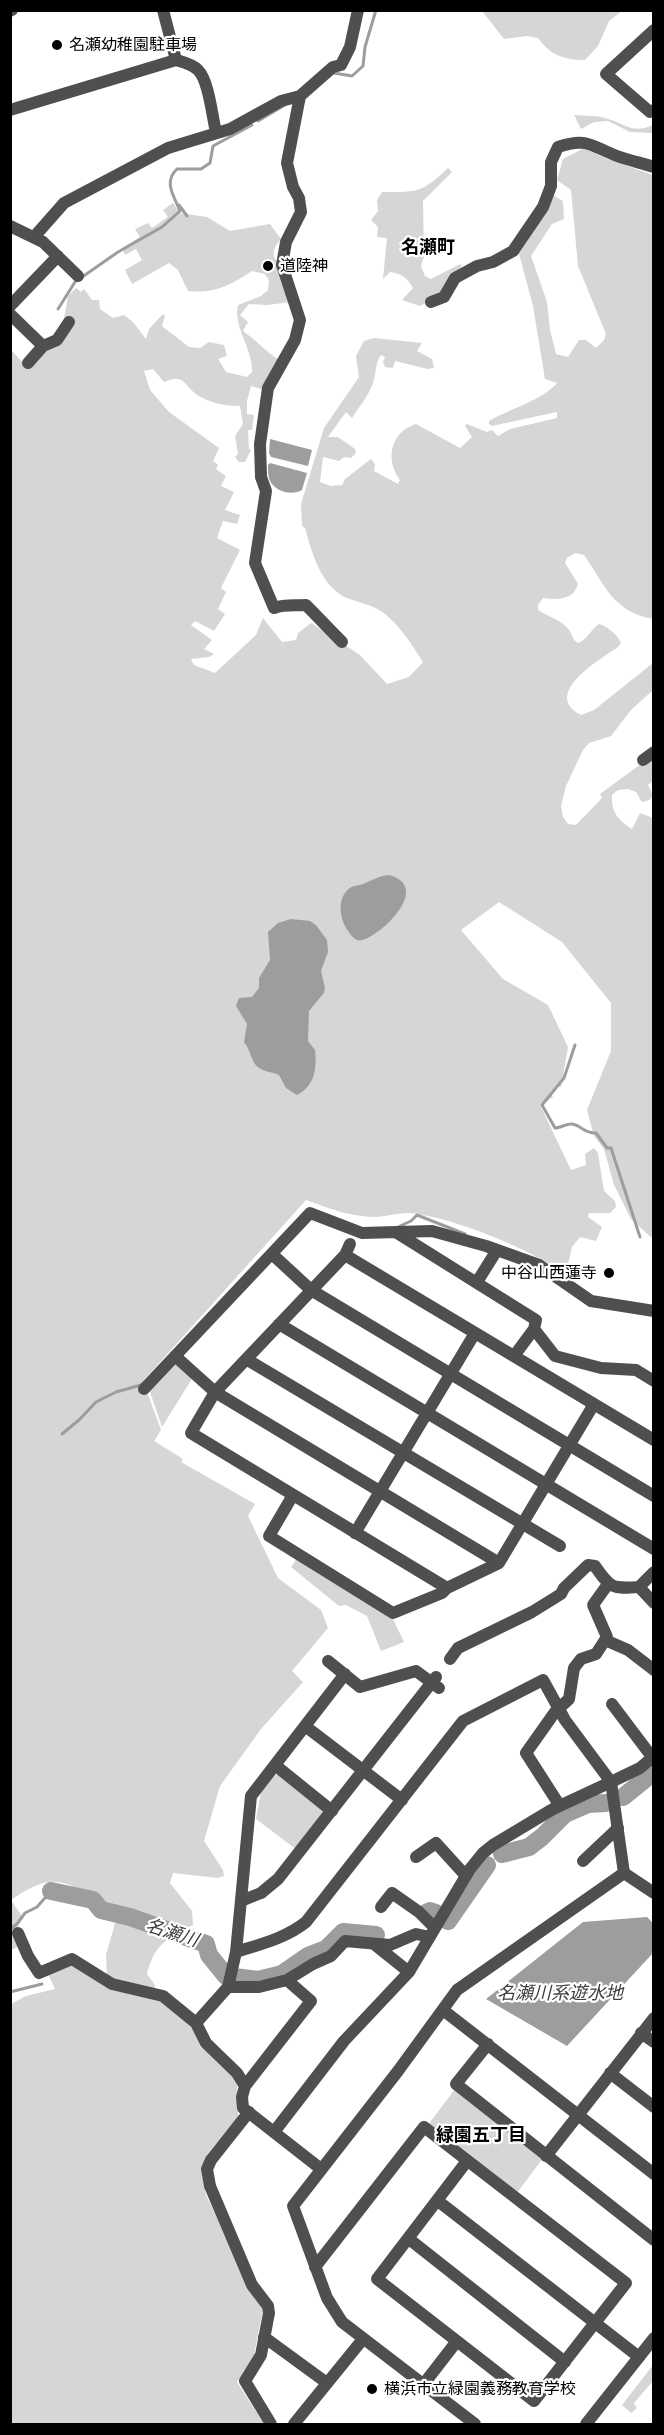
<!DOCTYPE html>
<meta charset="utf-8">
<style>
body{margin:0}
#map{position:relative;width:664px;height:2435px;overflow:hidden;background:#fff;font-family:"Public Sans",sans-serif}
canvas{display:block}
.frame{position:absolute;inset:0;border:12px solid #000;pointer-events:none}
</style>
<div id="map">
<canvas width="664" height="2435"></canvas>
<div class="frame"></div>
</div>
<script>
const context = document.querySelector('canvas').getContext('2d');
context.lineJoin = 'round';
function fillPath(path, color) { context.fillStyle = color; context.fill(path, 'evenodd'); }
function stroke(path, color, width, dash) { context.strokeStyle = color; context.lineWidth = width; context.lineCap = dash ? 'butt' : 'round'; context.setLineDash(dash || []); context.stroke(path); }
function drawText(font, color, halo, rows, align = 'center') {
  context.font = font + ' "Public Sans","Noto Sans JP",sans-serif'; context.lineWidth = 4.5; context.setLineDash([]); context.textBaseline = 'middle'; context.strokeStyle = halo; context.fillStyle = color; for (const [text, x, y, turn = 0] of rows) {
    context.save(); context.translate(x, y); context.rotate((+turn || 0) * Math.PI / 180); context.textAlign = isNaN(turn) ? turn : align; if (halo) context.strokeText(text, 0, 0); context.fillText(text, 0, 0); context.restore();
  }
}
fillPath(new Path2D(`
 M482,11V10L622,11L609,21L598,46L585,60C564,60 550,55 538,38L527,36L504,39Z
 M574,115C585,116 598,115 608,119C628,125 632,134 653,125V133L630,132L608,121L594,122L581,129Z
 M584,148L605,158L653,175V619C613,612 605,585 584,555L575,553L567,558L565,563L578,584C574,600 557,600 543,598L538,605V610C554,620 568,621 574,640L578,643C588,639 591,629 599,624C607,626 618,635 621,643L618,647C599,660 541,694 581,715L594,710L653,663V690L631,710L611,736L589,743L583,750L566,786L561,806L563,817L568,824L576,825L602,798L600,794L653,755V781L648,785L653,795L650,800L642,802L636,792L628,789L618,790L612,795C611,812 618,820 632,829L640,813L653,818V1239L631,1219L614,1185L604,1149L594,1136L587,1110L611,1051V1003L562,942L499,902L461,930L503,979L548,1005L568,1047L561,1087H556L550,1092L553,1097L540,1105L571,1170L586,1165L585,1154L594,1148L598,1153L604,1191L615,1201L616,1207L610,1213H589L588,1217L602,1227L596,1241L580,1237L572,1247L566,1273C519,1246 471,1224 418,1214C405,1211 390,1216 377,1217C351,1217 330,1209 306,1200L143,1381L161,1430L154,1441L183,1459L181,1462L188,1466L255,1504L248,1516L278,1578L321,1610L328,1628L292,1671L303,1682L261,1729L220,1786L204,1841L223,1870L224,1876L218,1878L173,1873L170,1883L192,1911L193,1925L183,1929C158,1921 132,1914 107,1905C99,1902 92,1895 83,1891C52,1874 38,1882 11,1900L22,1916L16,1931L18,1947L11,1950V350L27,367L70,323L64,318L68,296L76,288L81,292L84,289L92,300H99L100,309L113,318L124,315L133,322L146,339L149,329L163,314L165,316L162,326L189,347L200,348L209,342L224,345L227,356L218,359L226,372L247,377L252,372C253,348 233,328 238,305L261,296L268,290L269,280L265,274L252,271C231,285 215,294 188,291L178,270L169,263L132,284L125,270L142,260L136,249L125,255L122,248L140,237L135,229L148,223L152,228L168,217L163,210L173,203L180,213L207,217L230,231L270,224L281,239C272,249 270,258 282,265L291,302L267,305L249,304L240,315L248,322L243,331C256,340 265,351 279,360L265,390L251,386L247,401V414L254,415L252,430H248L249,449L251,450L245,462H239L235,457L238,454L235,436L243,424L240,406C225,406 210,403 197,395C183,385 185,373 164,382L153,369L144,371L150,390L169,412L219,448L213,461L218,465L216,469L226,476L221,486L234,492L225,510L240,515L237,524L223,521L217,538L240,550L221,588L226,592L218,609L225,614L214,631L195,621L191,625L212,640L204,649L214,654L209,657L191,659L194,665L215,673L256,635L263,618L282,642L296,640L298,633L311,623L360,655L387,684L409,677L423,662C412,645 401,627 385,614C375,605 359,603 347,598C321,587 312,553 305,528L302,526L301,504L324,428L359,377L356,356L364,341L374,338L422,343L417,351L432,359L434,368L428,369L395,361L393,368L385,367L383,362L385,357L381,355C374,364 377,377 371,388C366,399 358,408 352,418L346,412L328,437H338L355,449L356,453L351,458L344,457L339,461L323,457L320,482L331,486L342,485L345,479L371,459L375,464L374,471L398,484L400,480C385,460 390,432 416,424L460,448L472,437L465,426L467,424L487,432L492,430L498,436L510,429L557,418V412L492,426L489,424V421C508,410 544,399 557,383L545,379L533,306L518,250L553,195L563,201L564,219L552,224L531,256L547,302L550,330L556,354L568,357L579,340H586L596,348L604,340L606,334L578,266L571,190L557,180L563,159Z
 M448,168L452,172L423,201L424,256L421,266L425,276L431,279L460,264L462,266L453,276L443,294L420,306L402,300L413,288C407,277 402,274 390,272L383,279L387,238L377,237L378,227L371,220L378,211L377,200L382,192C418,192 422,193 448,168Z
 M175,1361L193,1377L162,1427L149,1389Z
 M298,1557L391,1615L404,1642L381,1651L367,1616L346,1605L339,1606L291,1567Z
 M274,1775H280L324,1810V1814L297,1850L256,1819L261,1792Z
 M116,1920L141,1924L172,1937C158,1944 150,1959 147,1974L155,1985L154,1989L107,1977L106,1955Z
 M74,1962L163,2000L192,2028L234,2077L237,2084L238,2117L208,2153L201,2170L206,2195L263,2309L254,2355L237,2382L264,2424H11V2004L26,1996L55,1989L48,1974Z
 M455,2089L543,2158L517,2193L428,2125Z
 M653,2365V2381L634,2403L637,2408L631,2413L622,2405Z`), '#d6d6d6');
fillPath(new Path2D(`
 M270,439L312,450L308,466L271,457L269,453Z
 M270,463L307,473L302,490C292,496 276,492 270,481C268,477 268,470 268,465Z
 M389,875C437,888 370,946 357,940C351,937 348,931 345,926C339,914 338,896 350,888C354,885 359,886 363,884C373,880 378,876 389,875Z
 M291,919L310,921L316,925L327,940L328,952L321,971L325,988L324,993L309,1011L308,1041L315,1050C317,1068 315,1086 297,1095L286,1088L279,1075C273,1072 265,1072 259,1068C251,1063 251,1050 244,1042L247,1024L236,1006L239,998L252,997L259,988V978L270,960L268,932L278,923Z
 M647,1917L653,1923V1953L567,2046L486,1999L583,1922Z`), '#9d9d9d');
stroke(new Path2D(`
 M334,73L352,76L363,66L365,47L376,10
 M258,121L285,105
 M179,205L187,216
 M58,309L75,282L118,252L162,227L180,211C174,196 163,182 177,169H201L210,163L213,146L252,125
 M575,1045L564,1078L542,1105L555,1128C560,1128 566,1124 571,1124C580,1124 583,1133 596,1133L607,1148H611L640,1237
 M398,1227L411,1221L417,1215L465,1234
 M62,1434L79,1420L96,1402L116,1392L141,1385
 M10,1929L17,1924L25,1913L37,1907L51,1891
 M10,1992L42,1984`), '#9d9d9d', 3);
stroke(new Path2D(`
 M623,1797L654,1772
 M502,1854L529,1847L542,1837L565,1814L588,1804L606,1803
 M51,1891L93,1900L101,1910L130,1917L206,1944L209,1955L226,1976L258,1980L282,1974L308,1956L326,1949L343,1932L376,1935
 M426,1913L430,1911L436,1913
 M446,1920L448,1921L487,1865`), '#9d9d9d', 18);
stroke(new Path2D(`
 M10,11L12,10
 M654,30L606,74L650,112L654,110
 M300,96L287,163L293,187L299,198L301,212L286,242L282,265L300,320L295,340L268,388L260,444L261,477L266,491L255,563L274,608C285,604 294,606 306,605L342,642
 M10,110L176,60C183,62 192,64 198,70C209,81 212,116 216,132
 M10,226L43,242L78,276
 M34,237L64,203L168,148L230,129L281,101L300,96L333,67L341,65L350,47L358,10
 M431,302L444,297L455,278L477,266L493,262L513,251L543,207L551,186V162L558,147C587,137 591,146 617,156C628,160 641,163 654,167
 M10,306L58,256
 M10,314L43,346
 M28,363L43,346L57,340L69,322
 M643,760L654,752
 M397,1233L536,1320L534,1329L514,1356
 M350,1244L345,1255L215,1392L191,1433L447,1588L499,1563L594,1404
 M272,1254L311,1290L654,1496
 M345,1255L654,1440
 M477,1282L497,1250
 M279,1324L654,1549
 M534,1329L555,1356L601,1368L636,1370L654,1381
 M175,1356L215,1392L499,1563
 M246,1359L560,1546
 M144,1389L310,1213L362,1233L432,1231L486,1246L539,1265L591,1301L654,1311
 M293,1495L269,1536L393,1613L442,1593L447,1588
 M355,1533L475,1333
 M639,1587L654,1572
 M605,1640L628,1650L654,1670
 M450,1659L458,1648L532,1612L561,1594L564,1588L588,1565L595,1566C610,1588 612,1589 639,1587L654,1603
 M328,1661L360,1687L416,1671L439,1688
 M612,1704L652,1757
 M305,1726L402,1800
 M275,1765L332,1811
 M560,1806L526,1753L555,1712L569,1699L574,1668L581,1659L596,1654L607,1637L593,1605L608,1584
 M416,1857L436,1843L466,1876
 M583,1861L618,1828
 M241,1901L261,1893L278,1879L436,1677
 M381,1907L392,1893L419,1912L435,1928
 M18,1933L28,1956L39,1973L72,1959L112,1984L163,1996L196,2023
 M374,1944L409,1972
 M236,1952C261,1944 286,1938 306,1922L463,1721L543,1680L565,1720L611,1782L553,1809L493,1845L483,1853L470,1869L409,1972L344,2041L274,2132
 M287,1980L311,2001L245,2086L242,2097L243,2108L321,2169
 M228,1987L236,1952L251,1796L345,1674
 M443,2010L654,2174
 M641,2033L654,2042
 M488,2044L456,2084L654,2240
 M610,2073L654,2107
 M245,2086L237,2073L206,2043L196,2023L228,1987H259L287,1980L313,1964L331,1956L345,1941L390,1945L416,1934L430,1937
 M249,2112L211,2160L207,2169L210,2186L252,2285L268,2306L269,2313L261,2355L245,2381L271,2424
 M546,2156L654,2018
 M438,2201L639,2357
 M409,2239L565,2362
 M315,2267L424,2127L626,2283L534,2401L377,2279L467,2161
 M264,2337L327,2383
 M423,2385L457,2341
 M294,2424L363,2339`), '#4f4f4f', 12);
stroke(new Path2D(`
 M163,10L176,60
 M654,1756L640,1768L611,1782L624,1873L654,1893
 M475,2424L342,2322L327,2298L293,2206L398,2071L457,1990L624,1873
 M586,2424L654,2338`), '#4f4f4f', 12);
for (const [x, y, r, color] of [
 [57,45,6,"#000"],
 [268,266,6,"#000"],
 [609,1273,6,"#000"],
 [372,2389,6,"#000"]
]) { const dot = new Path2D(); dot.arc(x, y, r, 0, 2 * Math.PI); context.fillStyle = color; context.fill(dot); stroke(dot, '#fff', 2); }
drawText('16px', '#000', '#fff', [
 ["名瀬幼稚園駐車場",69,45],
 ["道陸神",280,266],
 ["中谷山西蓮寺",597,1273,"right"],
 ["横浜市立緑園義務教育学校",384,2389]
], 'left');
drawText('bold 18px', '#000', '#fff', [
 ["名瀬町",428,247],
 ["緑園五丁目",481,2135]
]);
drawText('italic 18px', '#3e3e3e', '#fff', [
 ["名瀬川",172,1933,18],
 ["名瀬川系遊水地",560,1993]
]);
</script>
